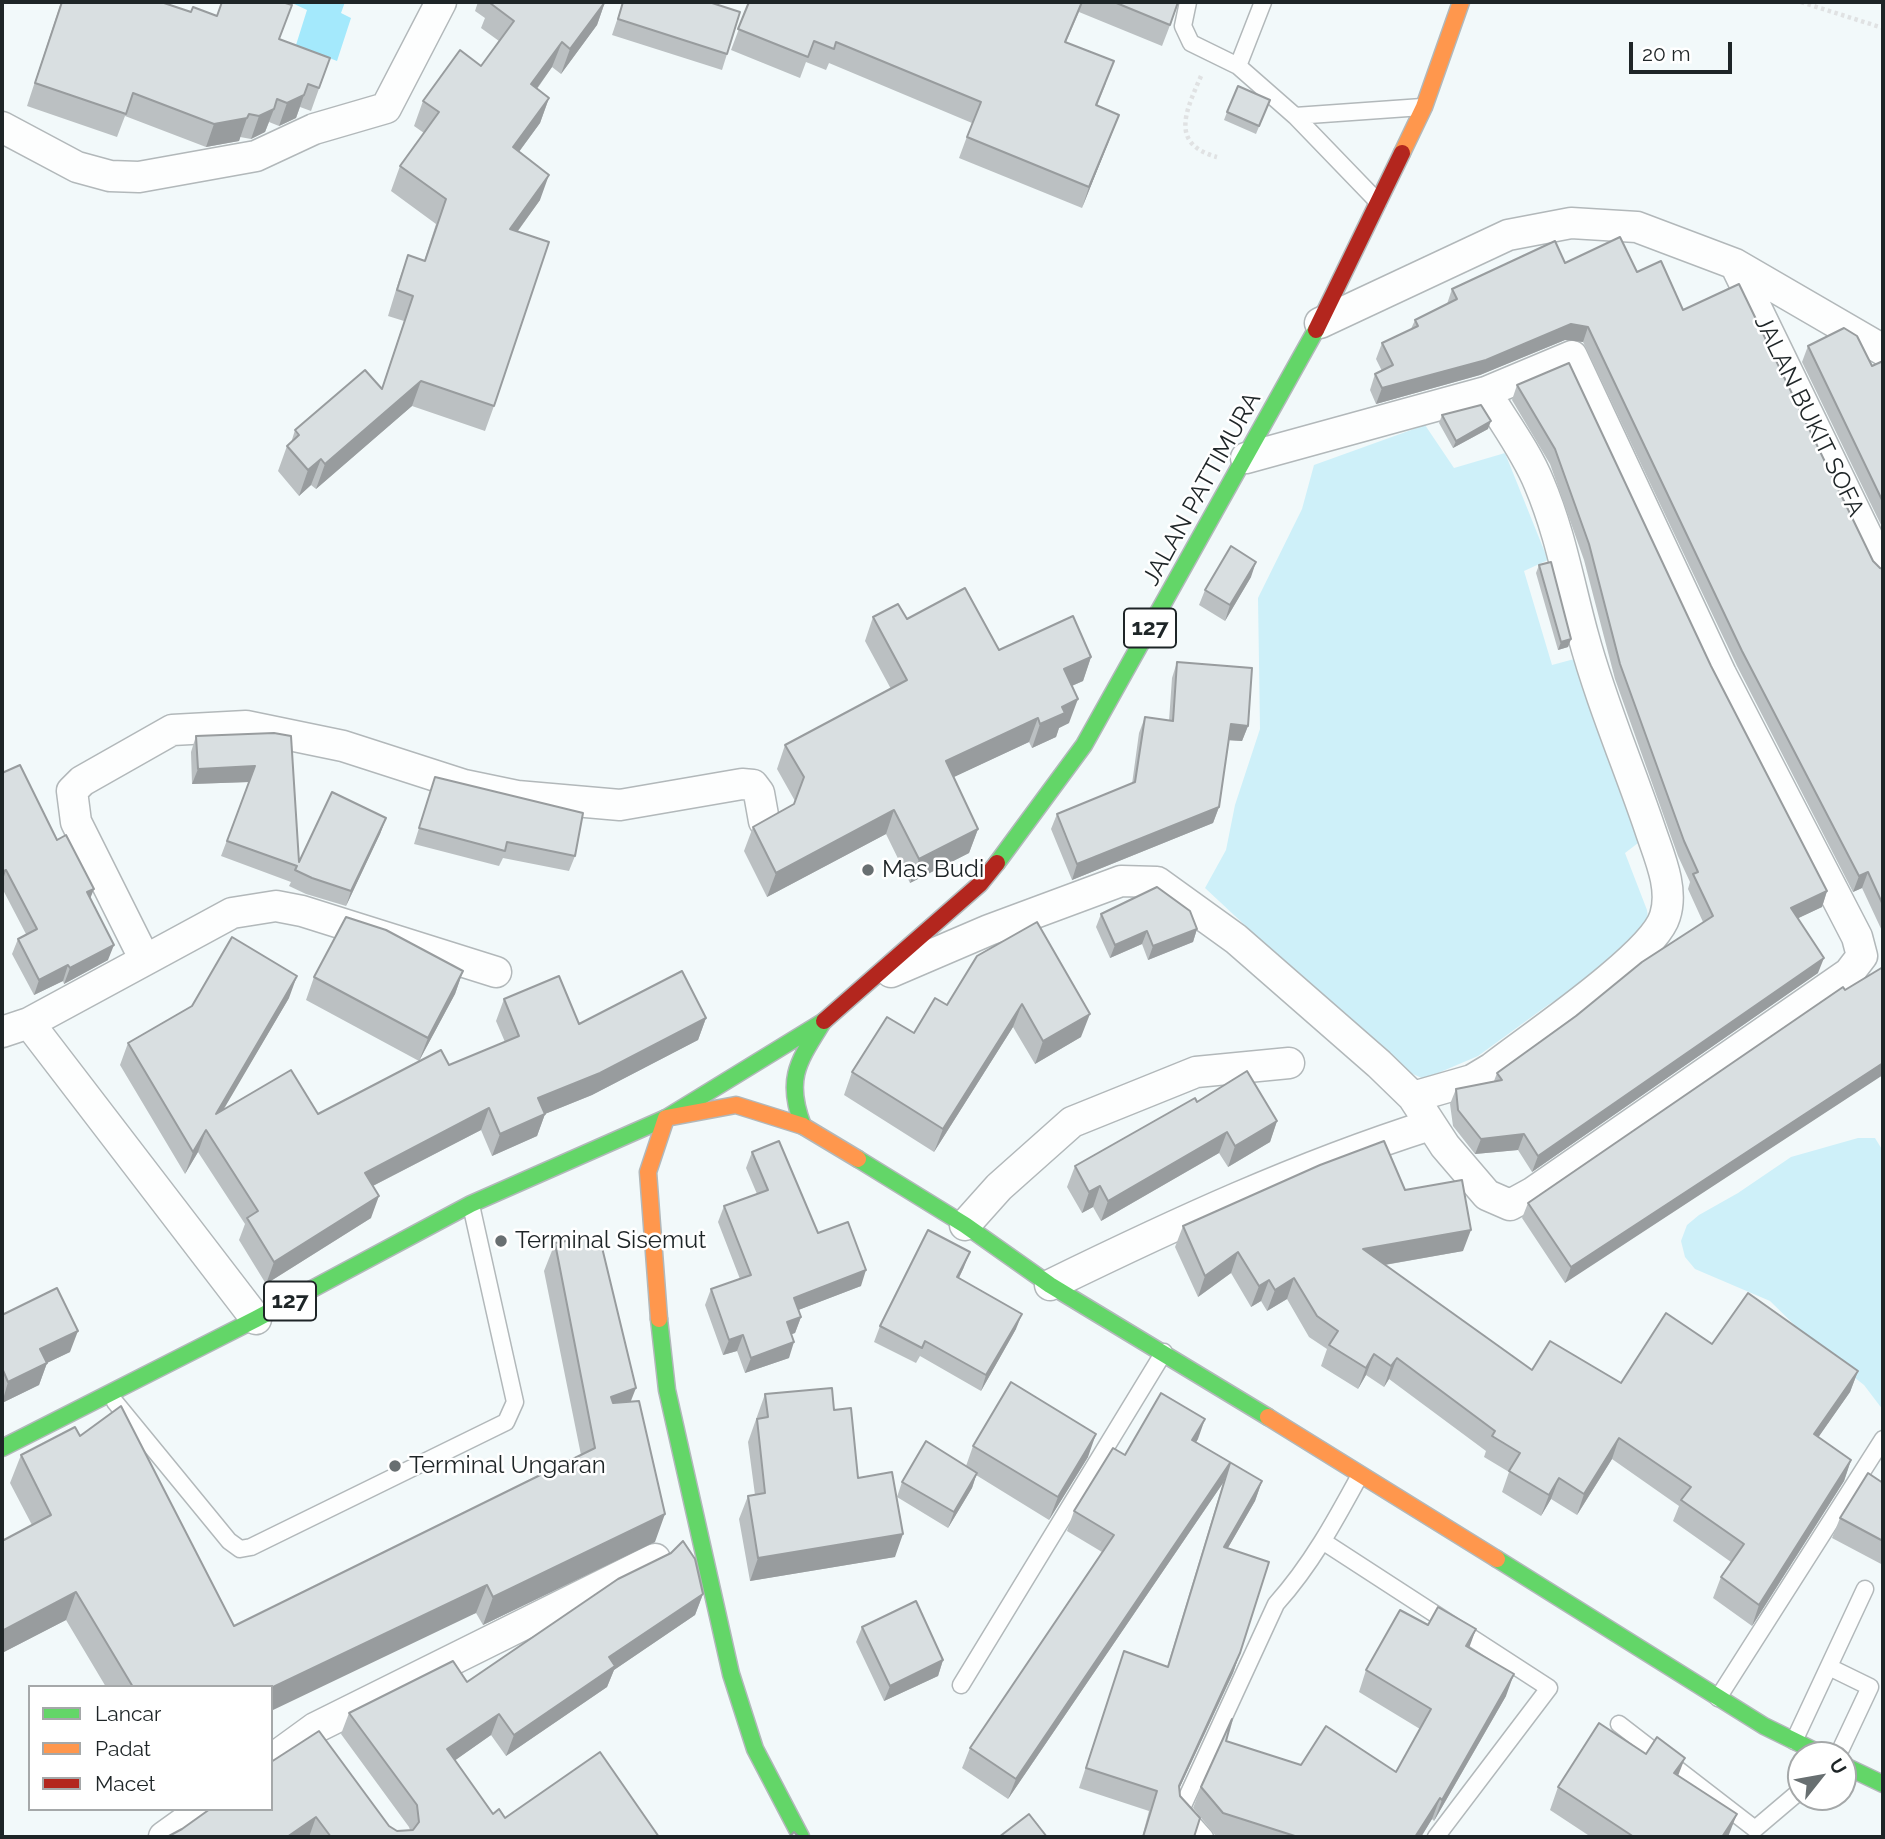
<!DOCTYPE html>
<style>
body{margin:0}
#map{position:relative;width:1885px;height:1839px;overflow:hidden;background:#f2f9fa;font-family:Raleway,sans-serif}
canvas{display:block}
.frame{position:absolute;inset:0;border:4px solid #1e2527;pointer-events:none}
.legend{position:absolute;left:28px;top:1685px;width:245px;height:126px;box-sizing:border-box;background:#fff;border:2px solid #a5a8a9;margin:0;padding:9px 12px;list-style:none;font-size:21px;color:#1e2527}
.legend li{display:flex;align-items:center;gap:14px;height:35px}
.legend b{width:35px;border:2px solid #a5a8a9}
.north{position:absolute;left:1787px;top:1741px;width:70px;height:70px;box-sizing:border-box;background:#fff;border:2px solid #a5a8a9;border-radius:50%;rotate:59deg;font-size:19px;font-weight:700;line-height:28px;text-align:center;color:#1e2527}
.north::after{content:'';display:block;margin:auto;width:24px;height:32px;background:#686f71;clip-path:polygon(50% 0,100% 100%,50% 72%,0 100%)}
.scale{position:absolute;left:1629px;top:42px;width:103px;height:32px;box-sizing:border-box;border:4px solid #1e2527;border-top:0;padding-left:9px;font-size:21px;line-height:24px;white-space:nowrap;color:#1e2527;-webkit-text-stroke:5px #fff;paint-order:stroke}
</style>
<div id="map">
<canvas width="1885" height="1839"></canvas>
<div class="frame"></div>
<ul class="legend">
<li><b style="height:9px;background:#63d668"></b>Lancar</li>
<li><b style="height:9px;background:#ff974d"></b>Padat</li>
<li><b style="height:9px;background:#b3261e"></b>Macet</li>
</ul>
<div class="north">U</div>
<div class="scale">20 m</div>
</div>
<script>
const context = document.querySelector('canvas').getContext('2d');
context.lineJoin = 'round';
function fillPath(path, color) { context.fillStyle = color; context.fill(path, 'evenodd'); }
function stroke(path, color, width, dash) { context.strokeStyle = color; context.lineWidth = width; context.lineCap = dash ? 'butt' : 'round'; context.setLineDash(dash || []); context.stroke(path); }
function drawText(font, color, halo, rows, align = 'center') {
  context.font = font + ' Raleway,sans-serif'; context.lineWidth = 5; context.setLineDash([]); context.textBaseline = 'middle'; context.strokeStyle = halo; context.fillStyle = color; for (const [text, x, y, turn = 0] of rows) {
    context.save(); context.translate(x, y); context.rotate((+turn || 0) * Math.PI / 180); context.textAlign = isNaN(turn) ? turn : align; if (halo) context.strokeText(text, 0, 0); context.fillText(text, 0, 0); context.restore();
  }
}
fillPath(new Path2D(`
 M1425,425L1454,468L1505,453L1548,560L1524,571L1552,665L1578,658L1642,840L1625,853L1647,910L1648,919L1638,950L1548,1005L1478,1056L1424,1079L1397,1067L1205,888L1226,850L1235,805L1260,729L1258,598L1302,509L1314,465Z
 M1858,1138H1875L1883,1151V1410L1864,1385L1822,1352L1770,1301L1695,1269L1685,1257L1681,1241L1687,1225L1699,1215L1738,1193L1791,1157Z`), '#cef0f9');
fillPath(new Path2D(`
 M290,2H345L341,13L351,18L337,61L296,45L307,10Z`), '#a4e9fc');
const lane = new Path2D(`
 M1188,2L1183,26L1191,43L1238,66L1295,116L1378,202
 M1238,66L1263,2
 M1295,116L1422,107
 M115,1402L229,1541L240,1549L251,1547L506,1422L515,1402L471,1205
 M1324,1542L1549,1688L1436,1837
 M1829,1667L1870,1687L1838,1755
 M961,1685L1164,1352
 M1718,1698L1883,1439
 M1619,1724L1755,1829L1801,1790
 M1794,1741L1865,1589
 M1205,1837L1181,1810L1276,1604C1311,1565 1335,1521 1360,1475`);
const street = new Path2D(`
 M2,127L77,167L110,176L139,177L256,156L314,129L386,108L441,2
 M1735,264L1883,569
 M1320,323L1508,235L1571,223L1637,227L1735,264L1883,350
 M145,960L76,822L72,791L82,781L172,730L246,726L343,746L464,785L517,796L620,805L742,784L753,785L759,793L764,821
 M891,972L989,930L1121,881L1157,882L1236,939L1379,1064L1413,1097L1445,1146L1487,1195L1510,1205L1532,1193L1849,973L1862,956L1857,937L1721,674L1572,356L1486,392L1246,458
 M29,1023L256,1319
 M2,1032L29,1023L232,913L276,906L302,911L496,972
 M1413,1097L1472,1080L1492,1068C1529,1039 1654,955 1665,916C1674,888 1659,856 1650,829C1628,764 1601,702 1583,635C1569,584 1560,532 1539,483C1526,451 1503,421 1486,392
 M965,1225L999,1187L1072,1122L1196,1072L1289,1063
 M1050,1285C1175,1224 1298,1167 1430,1125
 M271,1760L315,1728L655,1559
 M164,1837L203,1809`);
const fast = new Path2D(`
 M997,863L1084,745L1316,330
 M803,1126C785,1079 798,1062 823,1022
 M858,1159L965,1225L1050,1285L1268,1417
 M659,1319L667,1390L731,1674L755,1749L801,1837
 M2,1448L256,1319L471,1204L666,1118L824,1021
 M1497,1559L1764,1726L1823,1755
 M1843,1765L1883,1784`);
const slow = new Path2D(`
 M1402,153L1424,107L1461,2
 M659,1319L648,1172L666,1118L736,1105L803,1126L858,1159
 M1268,1417L1497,1559`);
const jam = new Path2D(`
 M1316,330L1402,153
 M824,1021L980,884L997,863`);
stroke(lane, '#b2b8ba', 19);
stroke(street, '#b2b8ba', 33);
stroke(fast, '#b2b8ba', 19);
stroke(slow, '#b2b8ba', 19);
stroke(jam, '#b2b8ba', 19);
stroke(new Path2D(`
 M1801,2L1883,28
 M1201,76C1186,111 1169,144 1217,157`), '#e0e2e3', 4.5, [3.5, 3.5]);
stroke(lane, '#fdfefe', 16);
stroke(street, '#fdfefe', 30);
stroke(fast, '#63d668', 16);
stroke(slow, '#ff974d', 16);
stroke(jam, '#b3261e', 16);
fillPath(new Path2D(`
 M61,2H161L279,39L330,58L311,111L300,107L296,118L279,126L269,122L265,132L251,139L240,137L239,141L206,147L125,116L117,137L27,106Z
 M478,2H605L597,25L561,74L552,67L537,89L549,98L540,123L519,152L540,200L518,231L494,406L485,431L412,406L316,489L311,485L299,496L278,471L287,446L291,443L295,430L382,388L404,321L388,316L399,280L408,255L424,261L436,224L391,191L400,166L424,133L414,126L423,101L481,66L499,41L481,28L485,18L475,11Z
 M623,2H709L727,54L722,70L612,35Z
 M749,2H1179L1162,46L1079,12L1066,42L1106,83L1097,106L1119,115L1082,208L959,158L972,123L829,63L826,70L806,62L800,78L731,50Z
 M1270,100L1256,134L1224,120L1227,112Z
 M1565,263L1637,272L1683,310L1873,561L1880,568L1883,569V933L1862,888L1853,892L1737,666L1583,342L1565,340L1480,375L1376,404L1370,390L1375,374L1382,371L1376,359L1382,343L1411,329L1415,320L1447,304L1452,289Z
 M1808,346L1872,366L1883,361V529L1802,362Z
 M1517,385L1711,666L1827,891L1822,907L1798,918L1818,973L1532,1172L1518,1150L1475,1154L1453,1126L1450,1104L1456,1089L1494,1081L1497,1073L1703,922L1688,889L1690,882L1678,856L1615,679L1584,560L1550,464L1512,400Z
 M1442,415L1488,429L1453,448L1439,423Z
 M1539,565L1571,639L1568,647L1558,650L1536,573Z
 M1251,577L1225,621L1199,605L1205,590Z
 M873,617L907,619L999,650L1091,657L1083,681L1072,686L1069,723L1059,728L1056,737L1032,748L1029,742L953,777L978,829L969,853L910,883L886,834L767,897L744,851L753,827L794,804L795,801L777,769L785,745L891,689L865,641Z
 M1177,662L1248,726L1242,741L1229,740L1219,807L1213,823L1072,880L1051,829L1057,814L1132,784L1139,733L1145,717L1169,721L1172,678Z
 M274,733L299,862L386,818L380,834L346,906L306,894L289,886L291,882L221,856L249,782L192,784L191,752L196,736Z
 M2,773L57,840L90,899L108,960L64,984L63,981L34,995L12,954L18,939L26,934L2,888Z
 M435,777L575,856L569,871L503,858L499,866L414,844Z
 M1101,914L1197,929L1193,942L1148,960L1142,944L1110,958L1096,927Z
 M977,956L1081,1037L1035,1064L1013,1027L934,1152L844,1095L852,1072L914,1033L947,1005Z
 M463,971L455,994L419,1061L306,1000L314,977Z
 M1845,990L1565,1283L1522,1218L1528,1203Z
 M289,998L223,1109L318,1114L449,1065L505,1042L496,1021L504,999L579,1024L706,1018L698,1040L592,1095L545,1114L537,1136L492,1156L481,1130L373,1186L371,1218L266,1284L239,1240L245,1224L198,1152L185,1174L120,1065L128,1043Z
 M1197,1102L1277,1121L1270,1142L1228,1167L1219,1153L1101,1221L1093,1207L1082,1213L1067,1187L1075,1166Z
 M752,1152L861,1286L798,1310L801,1317L795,1333L791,1334L789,1358L745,1373L737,1351L723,1355L705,1305L711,1289L740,1279L718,1222L724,1206L757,1194L746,1168Z
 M1405,1190L1463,1251L1385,1265L1532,1370L1621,1383L1712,1344L1858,1371L1850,1392L1818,1437L1851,1460L1844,1481L1752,1626L1713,1598L1721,1577L1731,1562L1673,1521L1679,1506L1612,1459L1577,1515L1551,1499L1541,1516L1502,1492L1509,1472L1484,1457L1486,1451L1389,1379L1384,1387L1366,1375L1358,1389L1321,1366L1327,1349L1309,1337L1287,1299L1267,1311L1261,1301L1251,1307L1231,1273L1198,1297L1175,1247L1183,1226Z
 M555,1243L631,1402L655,1542L483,1625L476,1613L271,1687H106L66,1620L2,1653V1541L32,1525L10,1483L21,1455L80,1436L234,1626L581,1455L544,1271Z
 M964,1267L959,1278L1016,1329L981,1391L920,1356L916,1363L874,1342L880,1326Z
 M2,1315L70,1352L47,1363L39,1385L2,1403Z
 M765,1394L834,1410L858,1478L897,1497L902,1482L966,1466L973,1446L1088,1457L1049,1520L976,1475L972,1488L948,1528L897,1497L895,1557L750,1581L739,1519L748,1496L755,1495L748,1442Z
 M1198,1439L1196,1442L1262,1481L1255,1501L1227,1549L1240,1653L1233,1673L1179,1789L1180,1796L1194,1837H1142L1149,1811L1079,1788L1124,1651L1167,1667L1223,1483L1008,1799L962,1768L970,1748L1102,1552L1067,1531L1074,1511L1125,1455Z
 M1883,1482V1565L1832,1538L1840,1518Z
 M703,1594L695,1615L614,1670L607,1687L506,1756L491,1735L455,1760L493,1814L505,1818L659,1837H167L271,1809L389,1826L397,1831L410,1830L409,1827L341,1734L349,1713L467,1682Z
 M862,1627L943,1660L938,1676L884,1701L856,1642Z
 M1469,1648L1506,1696L1434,1821L1432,1819L1421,1837H1222L1215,1835L1193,1808L1201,1787L1226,1741L1301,1765L1396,1772L1420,1729L1359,1692L1366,1670Z
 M1678,1776L1728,1837H1591L1550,1810L1558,1787Z`), '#bbc0c2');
fillPath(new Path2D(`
 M605,2L597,25L561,74L570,49Z
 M562,42L552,67L522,109L531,84Z
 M304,95L296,118L279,126L287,103Z
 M549,98L540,123L504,172L513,147Z
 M274,109L265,132L251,139L259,116Z
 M1119,115L1111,136L1082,208L1089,187Z
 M247,118L239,141L206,147L214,124Z
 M549,175L540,200L501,254L510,229Z
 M1571,324L1588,327L1583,342L1565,340L1480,375L1376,404L1382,388Z
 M421,381L412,406L316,489L325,464Z
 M1491,421L1488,429L1453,448L1456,441Z
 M321,459L311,485L299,496L308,470Z
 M1256,562L1251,577L1225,621L1230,605Z
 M1571,639L1568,647L1558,650L1561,642Z
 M1091,657L1083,681L1055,693L1064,669Z
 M1078,699L1069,723L1059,728L1056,737L1032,748L1040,724L1062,707Z
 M1038,718L1029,742L937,785L946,761Z
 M1231,724L1248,726L1242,741L1225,740Z
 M255,766L249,782L192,784L198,769Z
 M1219,807L1213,823L1072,880L1077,864Z
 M894,810L886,834L767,897L776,873Z
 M386,818L380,834L346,906L351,891Z
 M978,829L969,853L910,883L919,859Z
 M6,870L2,883V872Z
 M1868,872L1862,888L1853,892L1859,876Z
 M94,889L88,904L87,892Z
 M1827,891L1822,907L1786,924L1791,908Z
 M1197,929L1193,942L1148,960L1153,946Z
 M1147,931L1142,944L1110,958L1115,945Z
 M114,945L108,960L64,984L70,968Z
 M1824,958L1818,973L1532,1172L1538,1156Z
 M68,965L63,981L34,995L39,980Z
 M463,971L455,994L419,1061L428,1038Z
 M297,976L289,998L208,1136L216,1114Z
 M1022,1004L1013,1027L934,1152L943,1129Z
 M1090,1014L1081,1037L1035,1064L1043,1041Z
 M706,1018L698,1040L592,1095L530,1120L538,1098Z
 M1883,1063V1075L1565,1283L1571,1267Z
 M489,1108L481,1130L357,1194L365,1173Z
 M545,1114L537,1136L492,1156L500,1134Z
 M1277,1121L1270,1142L1228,1167L1235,1146Z
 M206,1130L198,1152L185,1174L193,1152Z
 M1227,1132L1219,1153L1101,1221L1108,1201Z
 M1524,1134L1518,1150L1475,1154L1481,1139Z
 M1100,1186L1093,1207L1082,1213L1089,1192Z
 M379,1196L371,1218L266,1284L274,1262Z
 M1471,1230L1463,1251L1355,1270L1363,1249Z
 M970,1252L964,1267L952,1292L957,1277Z
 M1238,1252L1231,1273L1198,1297L1205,1276Z
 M866,1270L861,1286L788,1314L794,1298Z
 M1294,1278L1287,1299L1267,1311L1275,1290Z
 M1269,1280L1261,1301L1251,1307L1259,1286Z
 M1022,1314L1016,1329L981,1391L986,1375Z
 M801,1317L795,1333L781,1338L787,1322Z
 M78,1331L70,1352L32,1370L40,1349Z
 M743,1335L737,1351L723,1355L729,1340Z
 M794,1342L789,1358L745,1373L751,1358Z
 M1374,1354L1366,1375L1358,1389L1366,1368Z
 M1397,1358L1389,1379L1384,1387L1391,1366Z
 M47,1363L39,1385L2,1403L8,1382Z
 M1858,1371L1850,1392L1806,1455L1814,1434Z
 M636,1388L625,1416L601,1425L611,1397Z
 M1205,1419L1198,1439L1185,1460L1192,1440Z
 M1096,1434L1088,1457L1049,1520L1058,1497Z
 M1619,1438L1612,1459L1577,1515L1584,1494Z
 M1851,1460L1844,1481L1752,1626L1759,1605Z
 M1230,1463L1223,1483L1008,1799L1016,1779Z
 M977,1473L972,1488L948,1528L954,1512Z
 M1559,1478L1551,1499L1541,1516L1549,1495Z
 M1262,1481L1255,1501L1217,1567L1224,1547Z
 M665,1514L655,1542L483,1625L493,1597Z
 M903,1534L895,1557L750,1581L758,1558Z
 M487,1585L476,1613L271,1711V1688Z
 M76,1592L66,1620L2,1653V1631Z
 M703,1594L695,1615L614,1670L607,1687L506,1756L514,1735L609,1657Z
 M1476,1629L1468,1651L1466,1646Z
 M1240,1653L1233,1673L1171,1806L1179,1786Z
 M943,1660L938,1676L884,1701L890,1686Z
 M1514,1674L1506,1696L1434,1821L1442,1800Z
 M499,1714L491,1735L440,1771L447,1749Z
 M1685,1758L1676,1781L1674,1773Z
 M1440,1798L1432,1819L1421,1837H1415Z
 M1737,1814L1728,1837H1722Z
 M316,1817L309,1837H287Z`), '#989c9e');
const building = new Path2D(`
 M62,2H161L191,12L193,7L217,16L222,2H282L292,5L279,39L330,58L319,88L308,84L304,95L287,103L277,99L274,109L259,116L249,114L247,118L214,124L133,93L126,114L35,83Z
 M491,2H605L570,49L562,42L531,84L549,98L513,147L549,175L510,229L549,242L494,406L421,381L325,464L321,459L308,470L287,446L299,435L295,430L365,370L382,389L413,296L397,290L408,255L425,261L446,199L400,166L439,112L423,101L460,50L481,66L514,21L490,3Z
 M623,2H709L740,12L727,54L618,19Z
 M749,2H1082L1065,42L1114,61L1096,105L1119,115L1089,187L967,137L981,102L836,42L834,49L814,41L808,57L738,29Z
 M1114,2H1178L1170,25Z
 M1238,86L1270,100L1259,126L1227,112Z
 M1620,237L1637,272L1661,261L1683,310L1739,284L1873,561L1880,568L1883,569V905L1868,872L1859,876L1742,651L1588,327L1571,324L1486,360L1382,388L1375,374L1393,365L1382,343L1418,326L1415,320L1457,299L1452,289L1555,241L1565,263Z
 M1844,328L1857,336L1872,366L1883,361V502L1808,346Z
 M1569,363L1711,666L1827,891L1791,908L1824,958L1538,1156L1524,1134L1481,1139L1458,1110L1456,1089L1502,1080L1497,1073L1576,1016L1642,962L1713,916L1693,874L1698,872L1684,841L1620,664L1589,544L1555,449L1517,385Z
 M1481,405L1491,421L1456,441L1442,415Z
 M1231,546L1256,562L1230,605L1205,590Z
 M1551,562L1571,639L1561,642L1539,565Z
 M965,588L999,650L1073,616L1091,657L1064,669L1078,699L1062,707L1065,713L1040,724L1038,718L946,761L978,829L919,859L894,810L776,873L753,827L794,804L804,777L785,745L907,680L873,617L898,604L907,619Z
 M1177,662L1252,668L1248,726L1231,724L1219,807L1077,864L1057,814L1135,782L1145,717L1173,721Z
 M274,733L291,736L299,862L332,792L386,818L351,891L312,878L295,870L297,866L227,841L255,766L198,769L196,736Z
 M20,765L57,840L66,835L94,889L87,892L114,945L70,968L68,965L39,980L18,939L37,929L6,870L2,872V773Z
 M435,777L583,813L575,856L507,842L505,851L419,828Z
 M1157,887L1190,911L1197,929L1153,946L1147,931L1115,945L1101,914Z
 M346,917L386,930L463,971L428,1038L314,977Z
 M1037,922L1090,1014L1043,1041L1022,1004L943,1129L852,1072L887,1017L914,1033L935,998L947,1005L977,956Z
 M232,937L297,976L216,1114L291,1070L318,1114L441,1050L449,1065L519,1036L504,999L559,976L579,1024L682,971L706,1018L600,1073L538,1098L545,1114L500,1134L489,1108L365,1173L379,1196L274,1262L247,1218L258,1211L206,1130L193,1152L128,1043L192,1006Z
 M1883,967V1063L1571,1267L1528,1203L1843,987L1845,990Z
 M1247,1071L1277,1121L1235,1146L1227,1132L1108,1201L1100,1186L1089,1192L1075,1166L1195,1098L1197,1102Z
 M779,1141L818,1233L848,1222L866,1270L794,1298L801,1317L787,1322L794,1342L751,1358L743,1335L729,1340L711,1289L751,1275L724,1206L768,1190L752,1152Z
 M1384,1141L1405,1190L1462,1180L1471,1230L1363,1249L1532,1370L1550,1341L1621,1383L1666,1313L1712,1344L1748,1293L1858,1371L1814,1434L1851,1460L1759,1605L1721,1577L1744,1544L1681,1500L1691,1487L1619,1438L1584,1494L1559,1478L1549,1495L1509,1471L1520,1453L1492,1436L1495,1431L1397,1358L1391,1366L1374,1354L1366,1368L1329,1345L1338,1331L1317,1316L1294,1278L1275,1290L1269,1280L1259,1286L1238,1252L1205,1276L1183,1226L1320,1165Z
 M928,1230L970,1252L957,1277L1022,1314L986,1375L925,1341L922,1348L880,1326Z
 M599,1235L636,1388L611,1397L613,1403L639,1401L665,1514L493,1597L487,1585L271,1688V1687H133L76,1592L2,1631V1541L51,1515L21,1455L75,1427L80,1436L121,1406L234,1626L595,1448L555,1243Z
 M57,1288L78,1331L40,1349L47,1363L8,1382L2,1368V1315Z
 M1011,1382L1096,1434L1058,1497L973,1446Z
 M832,1388L834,1410L851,1408L858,1478L892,1472L903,1534L758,1558L748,1496L765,1493L757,1419L768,1417L765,1394Z
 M1161,1393L1205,1419L1192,1440L1262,1481L1224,1547L1269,1562L1240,1653L1179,1786L1180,1796L1200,1818L1194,1837H1143L1157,1791L1086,1768L1124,1651L1168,1667L1230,1463L1016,1779L970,1748L1114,1535L1074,1511L1113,1448L1125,1455Z
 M926,1441L977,1473L954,1512L902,1482Z
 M1868,1473L1883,1483V1482V1541L1840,1518Z
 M683,1541L695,1559L703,1594L609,1657L615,1666L514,1735L499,1714L447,1749L493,1814L499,1809L505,1818L600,1752L659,1837H331L316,1817L287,1837H167L182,1829L210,1809H271V1762L319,1731L389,1826L397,1831L413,1830L419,1822L417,1805L349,1713L453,1661L467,1682L618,1579L671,1553Z
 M916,1601L943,1660L890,1686L862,1627Z
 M1438,1607L1476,1629L1466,1646L1514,1674L1442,1800L1440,1798L1415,1837H1298L1223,1813L1201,1787L1232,1719L1226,1741L1301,1765L1326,1726L1396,1772L1431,1709L1366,1670L1400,1610L1428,1625Z
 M1599,1723L1646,1754L1657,1737L1685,1758L1674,1773L1737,1814L1722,1837H1634L1558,1787Z
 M1029,1814L1047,1837H999Z
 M794,1832L799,1837H789Z`);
fillPath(building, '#d9dfe1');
stroke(building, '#989c9e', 2);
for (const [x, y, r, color] of [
 [868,870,7,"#686f71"],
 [501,1241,7,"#686f71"],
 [395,1466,7,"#686f71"]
]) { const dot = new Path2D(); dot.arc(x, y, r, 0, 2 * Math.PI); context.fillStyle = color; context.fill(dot); stroke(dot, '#fff', 2.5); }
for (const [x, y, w] of [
 [1150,628,52],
 [290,1301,52]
]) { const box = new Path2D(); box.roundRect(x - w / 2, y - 19.5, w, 39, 5); context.fillStyle = '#fff'; context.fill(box); stroke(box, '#1e2527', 2); }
drawText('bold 23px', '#1e2527', null, [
 ["127",1150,628],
 ["127",290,1301]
]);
drawText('24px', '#1e2527', '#fff', [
 ["JALAN BUKIT SOFA",1809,416,64],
 ["JALAN PATTIMURA",1202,489,-61]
]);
drawText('24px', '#1e2527', '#fff', [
 ["Mas Budi",882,870],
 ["Terminal Sisemut",515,1241],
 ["Terminal Ungaran",409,1466]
], 'left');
</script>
